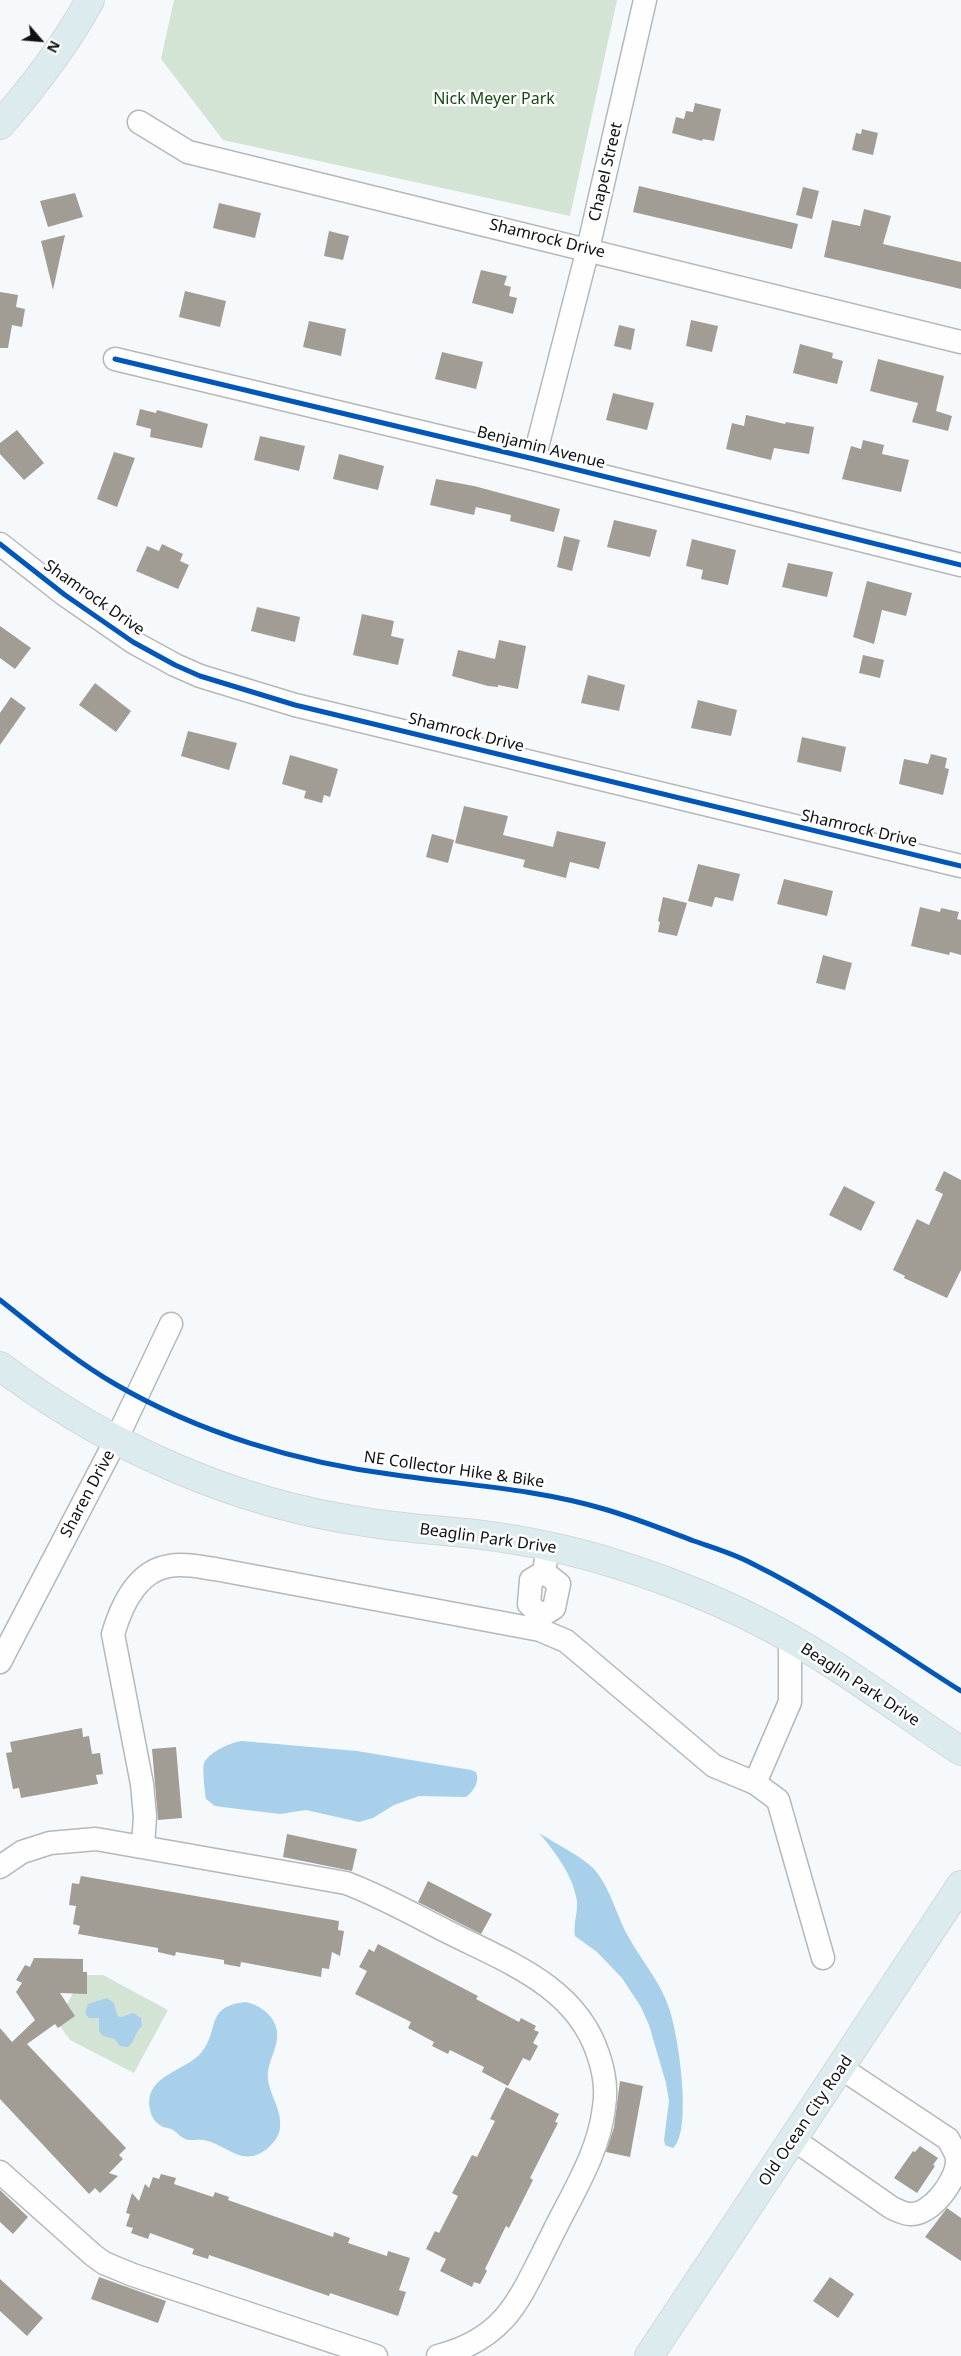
<!DOCTYPE html>
<style>
body{margin:0}
#map{position:relative;width:961px;height:2356px;overflow:hidden;background:#f6f9fc;font-family:"Noto Sans",sans-serif}
canvas{display:block}
.north{position:absolute;left:15px;top:15px;width:50px;height:50px;-webkit-text-stroke:4px #fff;paint-order:stroke;rotate:117deg;font-size:14px;font-weight:700;line-height:20px;text-align:center;color:#101113}
.north::after{content:'';display:block;margin:auto;width:18px;height:22px;background:#101113;clip-path:polygon(50% 0,100% 100%,50% 72%,0 100%)}
</style>
<div id="map">
<canvas width="961" height="2356"></canvas>
<div class="north">N</div>
</div>
<script>
const context = document.querySelector('canvas').getContext('2d');
context.lineJoin = 'round';
function fillPath(path, color) { context.fillStyle = color; context.fill(path, 'evenodd'); }
function stroke(path, color, width, dash) { context.strokeStyle = color; context.lineWidth = width; context.lineCap = dash ? 'butt' : 'round'; context.setLineDash(dash || []); context.stroke(path); }
function drawText(font, color, halo, rows, align = 'center') {
  context.font = font + ' "Noto Sans",sans-serif'; context.lineWidth = 5; context.setLineDash([]); context.textBaseline = 'middle'; context.strokeStyle = halo; context.fillStyle = color; for (const [text, x, y, turn = 0] of rows) {
    context.save(); context.translate(x, y); context.rotate((+turn || 0) * Math.PI / 180); context.textAlign = isNaN(turn) ? turn : align; if (halo) context.strokeText(text, 0, 0); context.fillText(text, 0, 0); context.restore();
  }
}
fillPath(new Path2D(`
 M174,0H617L570,216L223,140L161,59Z
 M87,1975H103L168,2010L134,2073L70,2040L60,2026L75,2016L67,2004L73,1993H87Z`), '#d3e3d4');
fillPath(new Path2D(`
 M242,1741L357,1751L471,1770L476,1772C480,1781 474,1791 466,1797L419,1796L394,1805L373,1818L359,1822L306,1810L280,1814L222,1807L215,1806L206,1799C205,1793 202,1768 204,1763C209,1752 232,1742 242,1741Z
 M539,1833C556,1844 578,1854 593,1868C610,1886 616,1915 628,1936C641,1960 660,1981 669,2008C678,2033 693,2131 673,2148L665,2145L664,2140L669,2101L666,2083L649,2025L641,2007L622,1978L597,1952L575,1936C573,1924 578,1912 577,1901C573,1875 555,1852 539,1833Z
 M107,1998L114,2003C118,2020 117,2019 133,2013L141,2018L142,2026C134,2034 134,2043 128,2047L120,2046L115,2039L103,2036L99,2031V2018H89L85,2013L88,2004Z
 M246,2002C258,2005 270,2012 275,2024C283,2044 266,2060 268,2079C270,2096 282,2110 280,2127C280,2134 275,2141 270,2146C245,2169 231,2148 208,2141C201,2139 196,2140 189,2140C182,2139 179,2134 173,2130C170,2128 166,2128 163,2127C155,2123 151,2116 150,2109C144,2076 183,2072 200,2054C221,2032 203,2006 246,2002Z`), '#a8d0ea');
fillPath(new Path2D(`
 M695,103L721,109L714,141L703,139L702,141L672,133L676,117L684,119L686,111L693,112Z
 M862,129L878,133L873,155L852,150L856,133L861,134Z
 M639,186L798,224L792,249L633,212Z
 M803,187L819,191L812,219L796,215Z
 M75,193L83,217L48,227L40,201Z
 M219,203L261,213L255,238L213,228Z
 M864,209L891,216L883,244L961,262V289L824,257L832,220L860,226Z
 M329,231L349,236L343,260L324,256Z
 M65,235L53,290L41,241Z
 M481,270L507,276L504,285L511,287L509,296L517,298L513,314L472,303Z
 M185,291L226,301L220,327L179,317Z
 M0,292L18,295L16,307L25,309L22,327L12,325L8,348H0Z
 M691,320L718,326L712,352L686,346Z
 M309,321L346,329L341,356L303,347Z
 M619,325L635,329L631,350L614,346Z
 M800,344L833,353L832,358L843,361L837,384L793,373Z
 M442,352L483,362L476,389L435,379Z
 M878,359L944,376L936,411L952,416L948,431L912,422L918,403L870,391Z
 M613,393L654,403L647,430L606,420Z
 M140,409L156,413L157,410L208,424L202,448L150,437L151,429L136,425Z
 M746,415L785,424L786,422L814,427L809,454L774,448L771,460L726,449L732,423L744,426Z
 M17,430L44,463L24,480L0,454V443Z
 M260,436L305,446L299,471L254,460Z
 M863,440L884,445L882,454L909,460L901,492L842,479L851,446L861,449Z
 M114,452L135,458L117,507L97,499Z
 M339,454L384,466L378,490L333,479Z
 M436,479L474,486L560,509L554,532L510,521L511,515L476,507L474,515L430,505Z
 M614,520L657,530L650,557L607,547Z
 M564,536L580,540L572,571L557,567Z
 M692,539L736,550L728,585L701,579L703,570L686,566Z
 M162,544L183,554L180,561L189,565L178,589L136,571L147,546L159,551Z
 M788,563L833,572L827,597L782,587Z
 M867,581L912,593L906,616L882,610L874,644L853,637Z
 M257,607L300,617L295,642L251,631Z
 M362,614L394,621L391,636L404,639L398,665L353,655Z
 M0,626L31,648L15,669L0,658Z
 M499,640L526,646L518,689L498,685V687L488,686L452,676L458,650L495,659Z
 M863,655L884,660L880,678L859,673Z
 M588,675L625,685L619,711L581,703Z
 M95,683L131,711L116,732L79,705Z
 M11,697L26,708L0,745V713Z
 M698,700L737,710L731,736L691,728Z
 M188,731L237,743L229,770L181,756Z
 M802,737L846,747L841,772L797,762Z
 M931,754L947,758L945,768L949,769L943,795L899,784L904,759L928,764Z
 M290,755L338,769L330,797L324,795L322,803L304,798L306,791L282,784Z
 M464,806L508,816L503,835L553,847L557,831L606,842L599,869L570,862L566,878L523,867L525,860L455,843Z
 M432,834L454,840L448,863L426,857Z
 M698,864L740,874L733,901L715,897L712,907L688,901Z
 M784,879L833,891L827,916L777,904Z
 M663,897L687,903L677,936L658,932L660,922L658,921Z
 M920,907L940,912L941,908L959,912L957,919L961,920V955L950,952L949,955L911,946Z
 M823,955L852,963L845,990L816,983Z
 M944,1171L961,1180V1270L947,1298L904,1278L905,1276L893,1270L917,1219L929,1225L943,1194L935,1190Z
 M844,1186L875,1202L861,1231L829,1215Z
 M82,1728L83,1737L89,1736L92,1754L100,1753L103,1774L96,1775L98,1784L21,1798L19,1788L13,1789L6,1753L12,1752L10,1742Z
 M176,1747L182,1818L158,1820L152,1749Z
 M287,1834L357,1849L352,1871L283,1857Z
 M81,1876L339,1921L338,1930L344,1931L340,1956L332,1952L329,1969L322,1968L321,1977L241,1962L240,1967L224,1964V1960L176,1952L175,1956L158,1952V1948L78,1934L80,1926L73,1924L76,1906L69,1905L72,1883L79,1884Z
 M428,1881L492,1914L481,1934L418,1902Z
 M378,1944L478,1996L476,1999L519,2022L521,2018L536,2026L534,2030L539,2032L533,2043L538,2046L530,2061L523,2058L508,2086L482,2072L484,2067L450,2050L448,2054L432,2046L434,2042L408,2028L411,2022L355,1994L367,1971L359,1967L369,1949L374,1952Z
 M34,1958L83,1959V1972H87V1994L60,1993L75,2016L58,2028L55,2024L27,2044L126,2148L119,2155L123,2159L109,2173L118,2176L100,2193L95,2188L89,2194L0,2099V2028L12,2042L35,2020L16,1992L22,1983L16,1980L25,1965L30,1967Z
 M620,2081L643,2086L630,2157L606,2152L614,2127Z
 M506,2087L559,2114L555,2122L558,2123L530,2178L533,2180L509,2228L506,2226L485,2269L487,2271L480,2284L474,2282L472,2287L440,2271L446,2259L426,2249L435,2231L439,2233L458,2196L452,2193L472,2155L477,2157L495,2121L490,2119Z
 M920,2146L938,2158L933,2165L935,2166L917,2193L894,2178L913,2151L915,2152Z
 M161,2174L176,2178L174,2184L213,2197L215,2192L229,2197L228,2200L333,2237L334,2232L350,2238L348,2243L387,2256L388,2251L410,2258L399,2290L406,2292L398,2316L330,2293L329,2296L209,2255L208,2259L192,2254L194,2249L150,2233L148,2239L131,2233L133,2228L126,2226L130,2214L126,2213L132,2193L139,2201L145,2184L149,2188L153,2177L159,2179Z
 M0,2190L28,2217L13,2234L0,2222Z
 M947,2208L961,2218V2261L925,2237Z
 M99,2277L166,2301L158,2323L91,2299Z
 M830,2277L854,2294L838,2318L813,2301Z
 M0,2279L43,2318L27,2336L0,2311Z`), '#a19c94');
const minor = new Path2D(`
 M139,122L188,152L961,342
 M115,359L534,459L961,565
 M534,459L588,249L645,0
 M0,544L65,595L133,642L175,665L200,676L295,705L961,866
 M541,1616L554,1608L559,1584L544,1572
 M540,1630L541,1616L529,1604L531,1580L544,1572L548,1547
 M0,1662L116,1440L171,1324
 M755,1783L790,1702V1639
 M143,1845L145,1817L142,1784L113,1634C121,1607 137,1571 169,1566C184,1563 200,1567 215,1569L540,1630L566,1641L714,1766L755,1783L778,1800L823,1958
 M0,1867L22,1852L50,1843L96,1839L346,1883C381,1896 414,1915 448,1932C507,1962 576,1986 598,2054C604,2071 607,2089 604,2107C599,2154 570,2197 550,2239C520,2297 508,2338 438,2356
 M793,2139L892,2208C897,2210 904,2214 910,2214C931,2216 958,2179 957,2160C957,2153 951,2145 948,2139L841,2068
 M0,2172L93,2255L104,2263L133,2275L376,2356`);
const major = new Path2D(`
 M0,125C34,86 65,46 90,0
 M0,1366C107,1446 232,1503 365,1522C401,1528 438,1530 475,1534C523,1540 573,1550 619,1565C673,1582 725,1603 775,1630C840,1665 900,1711 961,1751
 M649,2356L961,1885`);
stroke(minor, '#b5b8ba', 25);
stroke(major, '#d5d6d8', 30);
stroke(minor, '#fefeff', 22);
stroke(major, '#dcecee', 28);
stroke(new Path2D(`
 M115,359L534,459L961,565
 M0,544L65,595L133,642L175,665L200,676L295,705L961,866
 M0,1300C37,1329 74,1360 115,1384C199,1433 299,1463 396,1475C465,1485 536,1489 604,1509C635,1518 665,1530 694,1541C714,1548 735,1554 753,1564C826,1600 893,1648 961,1691`), '#0057b8', 5);
drawText('16px', '#134d11', '#fff', [
 ["Nick Meyer Park",494,99]
]);
drawText('16px', '#101113', '#fff', [
 ["Chapel Street",606,172,-77],
 ["Shamrock Drive",547,239,14],
 ["Benjamin Avenue",541,448,14],
 ["Shamrock Drive",94,598,35],
 ["Shamrock Drive",466,733,14],
 ["Shamrock Drive",859,829,13],
 ["NE Collector Hike & Bike",454,1470,8],
 ["Sharen Drive",88,1494,-62],
 ["Beaglin Park Drive",488,1539,8],
 ["Beaglin Park Drive",860,1685,33],
 ["Old Ocean City Road",806,2121,-56]
]);
</script>
